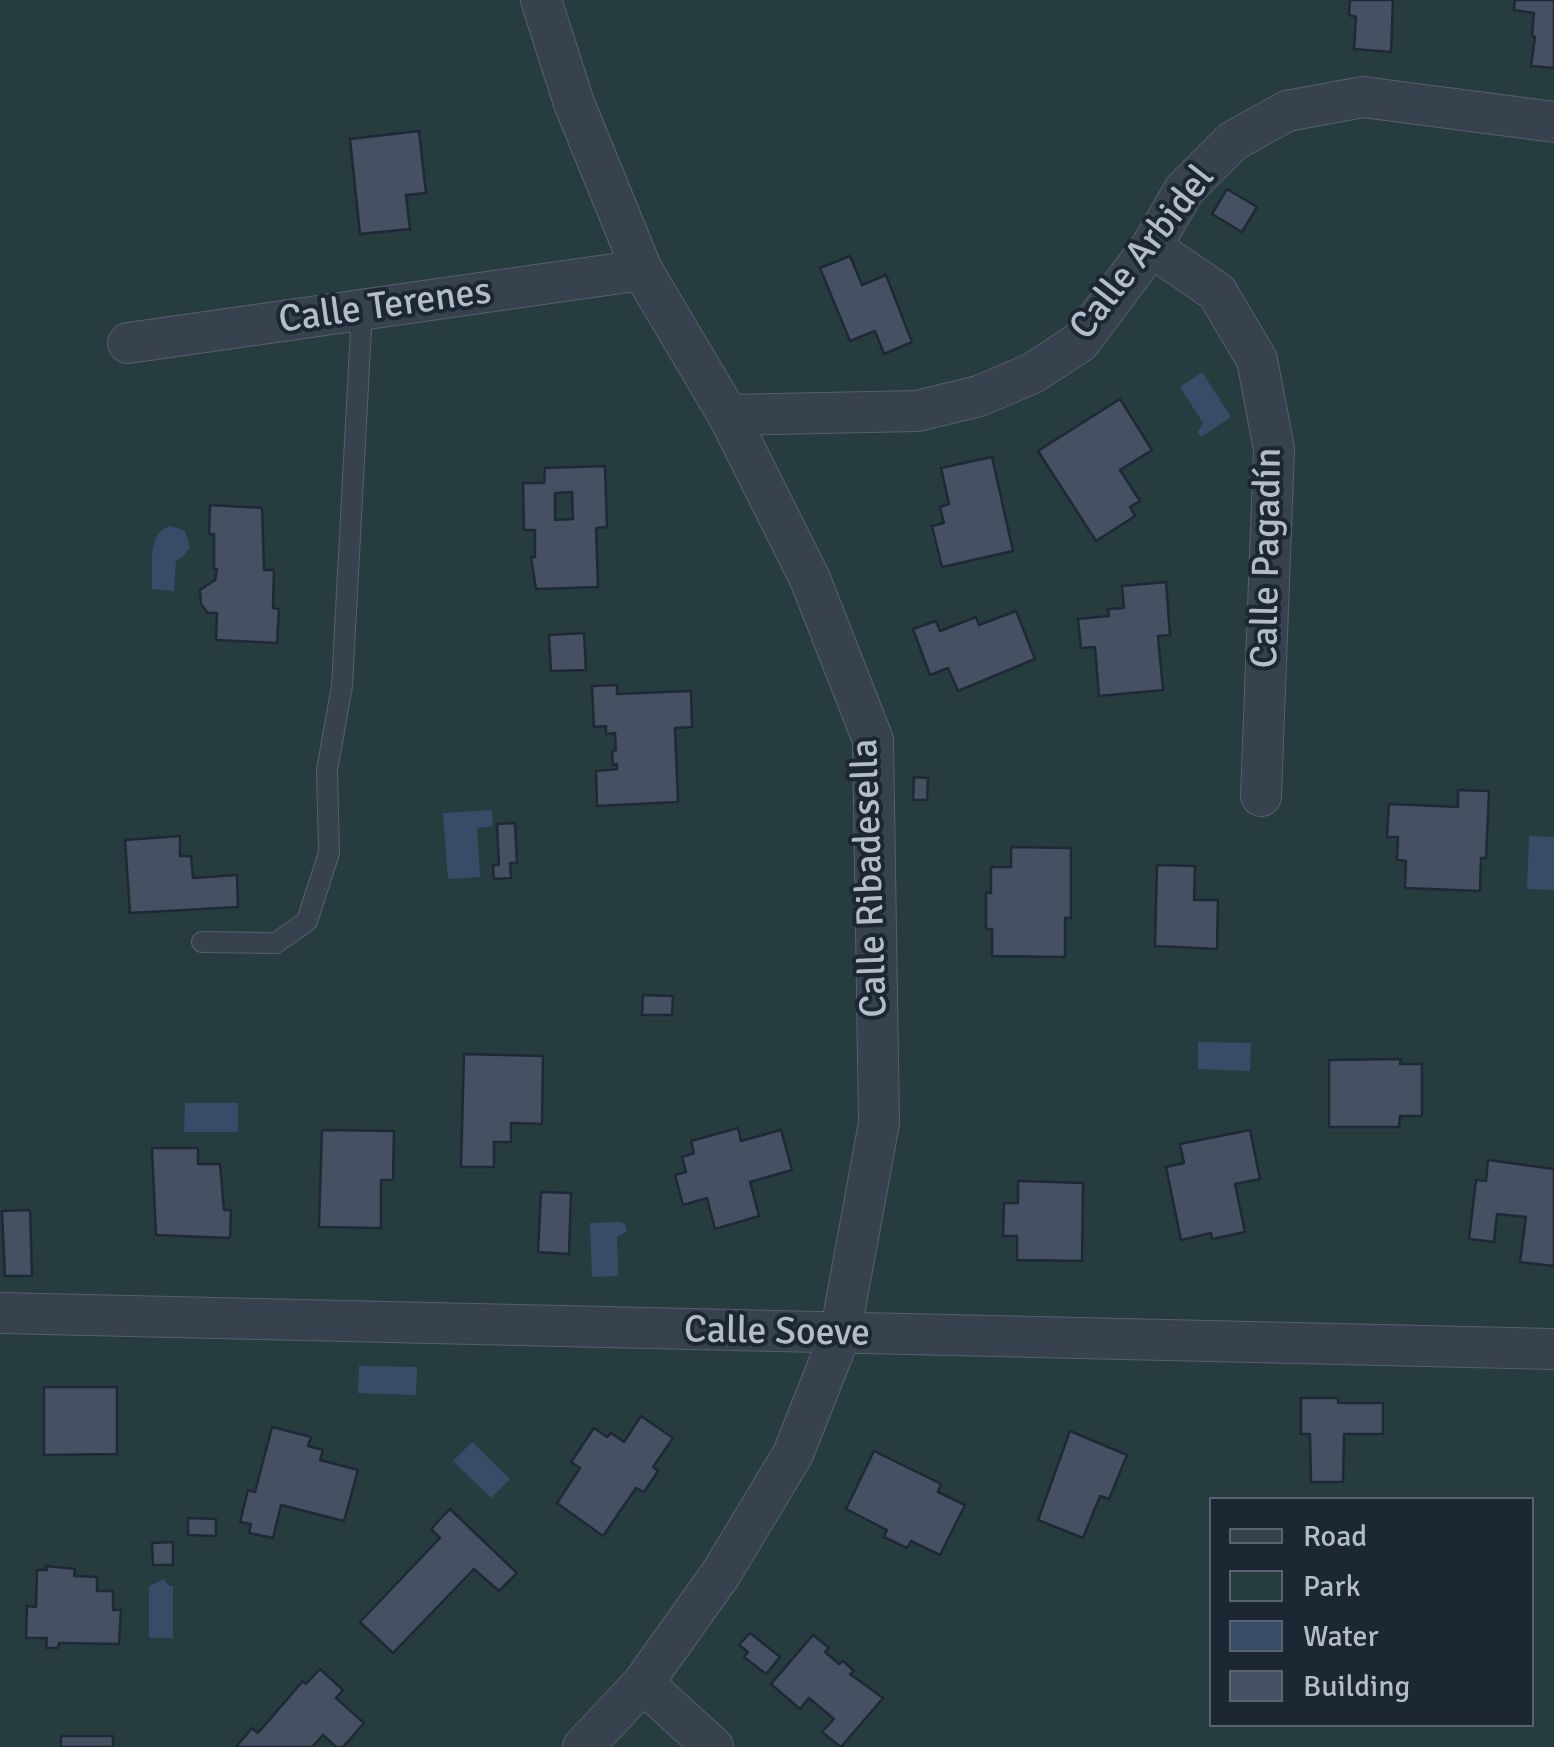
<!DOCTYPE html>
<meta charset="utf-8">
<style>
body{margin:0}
#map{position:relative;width:1554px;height:1747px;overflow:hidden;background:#242f3e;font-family:Signika,sans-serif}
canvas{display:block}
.legend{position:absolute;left:1209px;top:1497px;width:325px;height:230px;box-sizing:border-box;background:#1d2633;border:2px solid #59626f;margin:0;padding:12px 18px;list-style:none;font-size:30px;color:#b4bcc9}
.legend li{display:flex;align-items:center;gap:20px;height:50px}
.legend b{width:50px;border:2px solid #59626f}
</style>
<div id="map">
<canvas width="1554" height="1747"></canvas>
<ul class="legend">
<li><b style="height:12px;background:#38414e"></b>Road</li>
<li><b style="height:28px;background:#263c3f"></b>Park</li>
<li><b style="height:28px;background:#394c67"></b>Water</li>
<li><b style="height:28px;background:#455162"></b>Building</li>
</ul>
</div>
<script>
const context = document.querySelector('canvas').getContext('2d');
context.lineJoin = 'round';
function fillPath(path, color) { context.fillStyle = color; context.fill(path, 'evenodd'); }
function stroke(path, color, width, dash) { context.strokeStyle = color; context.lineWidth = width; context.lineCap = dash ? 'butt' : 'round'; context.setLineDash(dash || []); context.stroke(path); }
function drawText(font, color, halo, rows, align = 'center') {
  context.font = font + ' Signika,sans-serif'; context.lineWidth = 8; context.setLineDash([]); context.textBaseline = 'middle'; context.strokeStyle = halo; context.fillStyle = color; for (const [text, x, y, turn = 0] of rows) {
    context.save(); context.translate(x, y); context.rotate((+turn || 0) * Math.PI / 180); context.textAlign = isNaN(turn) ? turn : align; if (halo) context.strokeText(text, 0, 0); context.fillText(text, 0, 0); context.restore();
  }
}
fillPath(new Path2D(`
 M0,0H1554V1747H0ZM1212,1500H1532V1724H1212Z`), '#263c3f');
fillPath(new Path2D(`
 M1202,372L1231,417L1201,437L1198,432L1203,423L1180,387Z
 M171,526L185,531L190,547L183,557L176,560L174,591L152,589C153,568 146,531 171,526Z
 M492,810L493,826L477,828L480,877L448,879L443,813Z
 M1529,836L1554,837V890L1527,889Z
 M1198,1042L1251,1043L1250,1071L1198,1069Z
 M185,1103H238V1132H184Z
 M620,1222L625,1224L627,1231L617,1237L618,1276L592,1277L590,1223Z
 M359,1366L417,1367L416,1395L358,1393Z
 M472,1442L510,1479L491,1498L453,1461Z
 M164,1579L169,1586H173V1638H149V1586Z`), '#394c67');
const building = new Path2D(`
 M1350,0H1393L1391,52L1354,49L1356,17L1349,15Z
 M1515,0H1554V68L1531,66L1535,37L1532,36L1534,13L1514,10Z
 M419,131L426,193L406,195L410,229L360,234L350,139Z
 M1227,189L1257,207L1242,232L1212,214Z
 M850,256L862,285L886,275L912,342L884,354L875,331L850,341L820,268Z
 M1120,399L1152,450L1120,470L1140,501L1130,507L1135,516L1096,541L1038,451Z
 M992,457L1013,551L942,567L932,526L944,523L940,507L949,504L941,468Z
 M605,466L607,527L596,528L598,587L536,589L531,557H535V530H524L523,483H544L545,468ZM572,492L573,519L555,520V493Z
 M210,505L262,508L264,570H274L273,608L279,609L277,643L216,640L217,613H208L201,604L200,590L215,580L217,569H214V534H209Z
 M1166,582L1170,635L1158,636L1163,690L1099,696L1095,647L1081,648L1078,619L1109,616L1108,609L1124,608L1122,586Z
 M1016,611L1035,659L958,691L948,668L930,675L913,629L936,621L940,631L976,617L979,625Z
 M584,633L586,670L551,671L549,635Z
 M617,685V694L691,691L692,727L675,728L678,802L597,806L596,771L617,769V764L613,765L612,751L616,750L615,733L606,734V726L594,727L592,686Z
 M914,777L928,778L927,800H913Z
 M1458,790L1489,791L1486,858H1481L1480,891L1405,888L1406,861L1397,860L1398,837H1387L1389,804L1458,807Z
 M515,823L517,863H510L511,878L494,879L493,865H499L497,824Z
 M180,836V856H191L193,878L237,875L238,907L130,913L125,840Z
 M1011,847L1071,848V918H1065V957L992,956V929H986V893H991V867H1011Z
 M1157,865L1195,866L1194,900H1218L1217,949L1155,946Z
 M643,995L673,996L672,1015H642Z
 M464,1054L543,1056L542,1124L511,1123V1142H494V1167H461Z
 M1401,1059L1400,1064H1422V1116H1400L1399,1127H1329V1060Z
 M738,1128L741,1141L781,1130L792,1170L750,1182L759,1216L715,1229L707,1198L683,1205L675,1175L686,1172L682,1157L694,1153L691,1141Z
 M322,1130L394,1131L393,1180H381V1228L319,1227Z
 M1250,1130L1260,1179L1235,1184L1245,1232L1212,1239L1211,1233L1181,1240L1166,1167L1184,1163L1180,1144Z
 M152,1148H198V1164H220L224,1210H231L230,1238L156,1235Z
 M1488,1160L1554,1169V1266L1520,1262L1526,1217L1497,1214L1494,1242L1469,1239L1476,1180L1486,1181Z
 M1018,1181L1083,1183L1082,1261L1017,1260V1236H1003L1004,1203H1018Z
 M541,1192L571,1193L569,1254L538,1252Z
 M30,1210L32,1276H5L2,1211Z
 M44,1387H117V1454L44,1455Z
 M1301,1398H1338V1403H1383V1434H1344L1343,1482H1311L1310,1434H1301Z
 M641,1416L673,1438L653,1467L658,1471L644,1492L636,1488L603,1536L557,1503L580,1468L571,1462L594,1428L607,1437L611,1433L624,1442Z
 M272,1427L311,1437L308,1446L323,1450L320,1460L358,1470L344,1521L281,1505L273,1538L249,1533L251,1524L240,1522L248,1490L255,1492Z
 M1070,1431L1127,1455L1109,1499L1100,1496L1083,1538L1038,1520Z
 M874,1451L941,1484L938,1492L965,1505L940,1555L911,1541L907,1548L884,1537L887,1530L846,1509Z
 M450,1509L517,1573L499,1591L474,1569L393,1653L360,1622L440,1538L431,1529Z
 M188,1518L216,1519V1536L188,1535Z
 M173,1542V1565H153L152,1543Z
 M46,1566L75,1569L74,1576L97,1577V1591H113V1610H121L119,1644L59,1643L58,1648H46L47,1638H26L27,1606L36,1607L37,1570H47Z
 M750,1633L780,1657L766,1674L744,1657L748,1652L739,1645Z
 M813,1635L829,1648L825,1652L839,1664L843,1661L854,1671L850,1674L883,1698L841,1747L822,1732L834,1719L809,1698L800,1709L771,1684Z
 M320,1669L343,1690L336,1698L364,1723L343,1747H336L323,1735L312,1747H236L252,1728L258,1733L303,1681L306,1684Z
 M61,1736H113V1747H61Z`);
fillPath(building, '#455162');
stroke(building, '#1f2835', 2.5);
const service = new Path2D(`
 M202,942L276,943L307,921L329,853L327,770L342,686L362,310`);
const minor = new Path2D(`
 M541,0L574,103L642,270L728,415L810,579L873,740L879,1123L840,1335L793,1454L720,1575L643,1683L583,1747
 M1151,247L1217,292L1257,360L1274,449L1261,796
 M128,343L642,270
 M728,415L917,411L979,396L1033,373L1080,342L1151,247L1184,190L1233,141L1287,111L1363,97L1554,122
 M0,1313L1554,1349
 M643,1683L713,1747`);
stroke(service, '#565f6c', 22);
stroke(minor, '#565f6c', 42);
stroke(service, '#38414e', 20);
stroke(minor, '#38414e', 40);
drawText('38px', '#b4bcc9', '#1d2633', [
 ["Calle Arbidel",1143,253,-52],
 ["Calle Terenes",385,307,-8],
 ["Calle Pagadín",1268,558,-89],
 ["Calle Ribadesella",871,878,-92],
 ["Calle Soeve",777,1333,1]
]);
</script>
